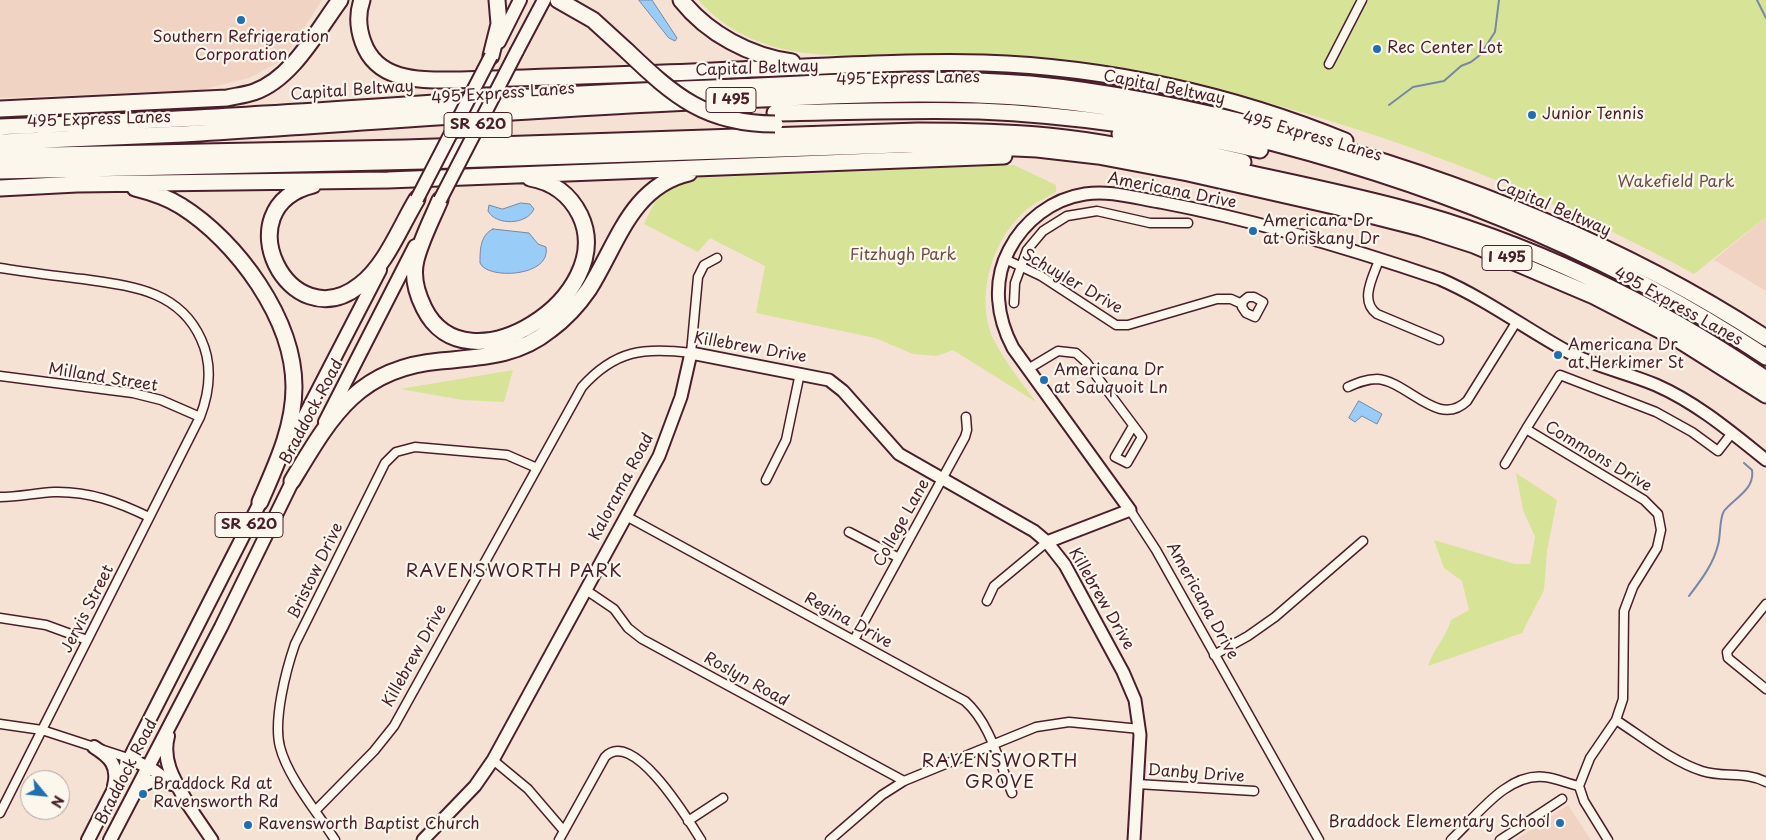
<!DOCTYPE html>
<style>
body{margin:0}
#map{position:relative;width:1766px;height:840px;overflow:hidden;background:#f5e2d5;font-family:"Playpen Sans",sans-serif}
canvas{display:block}
.north{position:absolute;left:20px;top:770px;width:50px;height:50px;box-sizing:border-box;background:#fbf7ec;border:1px solid #b4a19f;border-radius:50%;rotate:118deg;font-size:14px;font-weight:700;line-height:20px;text-align:center;color:#4a1f2b}
.north::after{content:'';display:block;margin:auto;width:18px;height:22px;background:#1f6fb2;clip-path:polygon(50% 0,100% 100%,50% 72%,0 100%)}
</style>
<div id="map">
<canvas width="1766" height="840"></canvas>
<div class="north">N</div>
</div>
<script>
const context = document.querySelector('canvas').getContext('2d');
context.lineJoin = 'round';
function fillPath(path, color) { context.fillStyle = color; context.fill(path, 'evenodd'); }
function stroke(path, color, width, dash) { context.strokeStyle = color; context.lineWidth = width; context.lineCap = dash ? 'butt' : 'round'; context.setLineDash(dash || []); context.stroke(path); }
function drawText(font, color, halo, rows, align = 'center') {
  context.font = font + ' "Playpen Sans",sans-serif'; context.lineWidth = 4.5; context.setLineDash([]); context.textBaseline = 'middle'; context.strokeStyle = halo; context.fillStyle = color; for (const [text, x, y, turn = 0] of rows) {
    context.save(); context.translate(x, y); context.rotate((+turn || 0) * Math.PI / 180); context.textAlign = isNaN(turn) ? turn : align; if (halo) context.strokeText(text, 0, 0); context.fillText(text, 0, 0); context.restore();
  }
}
fillPath(new Path2D(`
 M0,0H322L283,60L249,78L201,90L0,98Z
 M1766,217V291L1714,260Z
 M1568,805L1591,840H1515Z`), '#f1d3c4');
fillPath(new Path2D(`
 M698,0H1766V217L1694,274C1566,204 1434,151 1294,110C1220,89 1144,69 1067,61C1027,57 987,53 946,53C857,52 766,74 698,0Z
 M1014,165L1056,185V192C1048,197 1038,201 1030,207C992,236 973,299 995,342C1006,363 1022,383 1036,402L953,350L937,356L913,354L875,338L756,313L765,266L710,238L698,252L644,224C659,194 660,188 693,178Z
 M513,370L504,402L463,400L400,389Z
 M1516,473L1557,500L1547,551L1544,590L1522,633L1428,666C1433,649 1446,638 1451,620L1469,610L1462,581L1444,568L1434,540L1515,564H1530L1535,537L1523,510Z`), '#d7e497');
const water = new Path2D(`
 M639,0H652L677,38L675,41L669,38Z
 M521,203L530,204L534,209C527,225 496,226 488,211L489,205L502,209Z
 M493,229L529,233L538,244L546,247C552,277 487,280 480,263C480,250 480,235 493,229Z
 M1359,401L1382,414L1377,424L1362,416L1355,422L1349,418Z`);
fillPath(water, '#99ccf6');
stroke(water, '#7987a5', 1);
stroke(new Path2D(`
 M1757,0L1766,18
 M1389,105L1413,87L1444,81L1461,66L1471,62L1480,55L1495,32L1499,0
 M1689,596C1701,580 1713,565 1718,545C1721,535 1719,519 1724,511C1734,498 1755,490 1752,470L1744,463`), '#7987a5', 2);
const street = new Path2D(`
 M1329,64L1362,0
 M1005,259L1041,276L1116,325H1128L1217,299H1231L1242,304
 M1379,260C1373,277 1359,301 1377,314L1439,340
 M0,268C28,272 55,276 83,279C131,286 179,290 201,339C213,365 210,391 200,417L0,813
 M1248,297H1254L1263,302L1255,317L1246,313L1242,307L1243,301Z
 M1014,303L1015,283L1027,250L1043,231L1067,216L1097,211L1150,223H1188
 M1028,369L1058,351L1076,353L1086,362L1142,437L1127,463L1115,457L1133,426
 M0,376L133,393L161,400L200,417
 M1348,387C1357,383 1366,379 1377,379C1408,381 1438,429 1467,401L1517,321
 M1526,429L1560,375L1656,412L1692,432L1718,451L1732,433
 M1505,464L1526,429L1644,500L1658,514L1661,530L1657,548L1633,587L1624,611L1623,699L1616,720L1590,758L1579,786L1584,801L1608,840
 M766,480L786,440L800,373
 M0,497C18,497 36,493 54,492C89,491 118,502 149,517
 M1130,510L1156,550L1319,840
 M626,516L965,701C990,723 999,762 1012,793
 M849,532L899,558
 M586,590L614,609L628,628L642,639L904,781
 M987,601L994,586L1047,542
 M1766,604L1727,652L1728,658L1766,689
 M0,618L46,625L87,640
 M854,640L965,437L967,430L966,417
 M1214,655L1248,636L1275,617L1363,541
 M1616,720C1641,736 1673,762 1702,771C1723,778 1746,771 1766,782
 M0,724L42,730L131,759
 M493,760L528,789L564,831
 M1137,784L1254,791
 M316,810L374,751L394,726L582,387C615,350 644,347 691,353L698,277L704,265L717,258
 M688,821L723,798
 M335,840C318,813 288,778 280,747C273,720 286,670 295,644L385,463L396,452L415,447L507,455L537,468
 M559,840L605,757C633,727 689,821 701,840
 M830,840L882,795L904,781L1036,727L1069,722L1140,729
 M1451,840C1476,817 1507,772 1545,777C1556,778 1568,784 1579,786
 M1500,840L1562,799`);
const secondary = new Path2D(`
 M1047,542L1130,510L1013,348C997,318 992,282 1009,250C1024,221 1052,199 1085,194C1110,190 1135,198 1160,202C1255,220 1349,248 1440,279C1486,299 1526,329 1570,353C1597,367 1628,373 1656,385C1697,403 1731,432 1766,460
 M131,759L155,771L172,784
 M182,796L212,840
 M423,840L475,786L493,760L659,456L681,397L691,353L829,380L843,391L899,454L1034,531L1047,542L1065,565L1123,672L1135,700L1140,735L1134,840`);
const primary = new Path2D(`
 M499,42L520,0
 M517,51L544,0
 M325,422L415,246
 M287,450L380,270
 M168,736C161,762 176,783 188,804
 M94,747C110,757 119,766 114,786
 M138,790C148,779 159,779 172,784
 M88,840L264,495
 M110,840L221,627L297,472`);
const highway = new Path2D(`
 M362,0C357,14 358,28 363,42C377,82 420,80 455,80C547,77 639,75 731,70C815,67 900,61 984,63C1107,67 1233,95 1345,141
 M558,0L593,20L627,51
 M681,0C708,34 750,56 792,62
 M491,56L499,24L497,0
 M0,109L227,98C236,96 245,95 254,92C292,79 317,31 340,0
 M775,113C843,112 911,109 979,111C1074,115 1168,129 1260,150
 M0,127C88,123 176,120 264,114C413,105 562,93 711,88C817,84 925,75 1030,84C1115,92 1199,110 1281,132C1451,177 1619,242 1766,338
 M1120,134L1243,162
 M0,142C61,139 122,137 183,134C353,124 523,109 694,102C812,97 932,88 1050,100C1125,107 1200,124 1274,143C1450,189 1614,256 1766,357
 M0,156L405,148L918,131C961,131 1005,132 1048,136C1111,142 1172,157 1234,170C1288,182 1343,193 1396,207C1527,241 1655,303 1766,379
 M0,171L424,161L928,144L1037,149L1098,156L1188,173L1338,207L1421,228L1474,245L1594,296L1679,340L1766,395
 M313,185C223,207 289,341 360,285C386,265 400,227 417,199
 M0,188L77,184L388,180L1004,156
 M135,188C151,192 167,197 181,206C237,241 294,319 294,387C294,428 276,465 260,502
 M440,200C432,219 421,240 416,260C412,276 417,294 424,308C466,394 619,296 580,215C570,195 553,182 530,178
 M292,481C330,418 357,368 440,361C480,357 517,357 550,330C565,319 578,305 589,289C617,245 631,186 689,173`);
stroke(street, '#4a1f2b', 11);
stroke(secondary, '#4a1f2b', 15);
stroke(primary, '#4a1f2b', 16);
stroke(highway, '#4a1f2b', 19);
stroke(street, '#fbf7ec', 8);
stroke(secondary, '#fbf7ec', 11);
stroke(primary, '#fbf7ec', 12);
stroke(highway, '#fbf7ec', 15);
const primaryBridge = new Path2D(`
 M417,199L491,56
 M440,200L517,51`);
const highwayBridge = new Path2D(`
 M627,51C674,96 706,124 775,124`);
stroke(primaryBridge, '#4a1f2b', 16, []);
stroke(highwayBridge, '#4a1f2b', 19, []);
stroke(primaryBridge, '#fbf7ec', 12);
stroke(highwayBridge, '#fbf7ec', 15);
for (const [x, y, r, color] of [
 [241,20,5,"#1f6fb2"],
 [1377,49,5,"#1f6fb2"],
 [1532,115,5,"#1f6fb2"],
 [1253,231,5,"#1f6fb2"],
 [1558,355,5,"#1f6fb2"],
 [1044,380,5,"#1f6fb2"],
 [143,794,5,"#1f6fb2"],
 [1560,823,5,"#1f6fb2"],
 [248,825,5,"#1f6fb2"]
]) { const dot = new Path2D(); dot.arc(x, y, r, 0, 2 * Math.PI); context.fillStyle = color; context.fill(dot); stroke(dot, '#fbf7ec', 2); }
for (const [x, y, w] of [
 [731,100,50],
 [478,125,68],
 [1507,258,50],
 [249,525,68]
]) { const box = new Path2D(); box.roundRect(x - w / 2, y - 12.5, w, 25, 4); context.fillStyle = '#fbf7ec'; context.fill(box); stroke(box, '#4a1f2b', 1); }
drawText('bold 15px', '#4a1f2b', null, [
 ["I 495",731,100],
 ["SR 620",478,125],
 ["I 495",1507,258],
 ["SR 620",249,525]
]);
drawText('16px', '#4a1f2b', '#fbf7ec', [
 ["Southern Refrigeration",241,38,"center"],
 ["Corporation",241,56,"center"],
 ["Rec Center Lot",1387,49],
 ["Junior Tennis",1542,115],
 ["Americana Dr",1263,222],
 ["at Oriskany Dr",1263,240],
 ["Americana Dr",1568,346],
 ["at Herkimer St",1568,364],
 ["Americana Dr",1054,371],
 ["at Sauquoit Ln",1054,389],
 ["Braddock Rd at",153,785],
 ["Ravensworth Rd",153,803],
 ["Braddock Elementary School",1550,823,"right"],
 ["Ravensworth Baptist Church",258,825]
], 'left');
drawText('16px', '#4a1f2b', '#fbf7ec', [
 ["Capital Beltway",757,69,-2],
 ["495 Express Lanes",908,79,-1],
 ["Capital Beltway",1164,88,11],
 ["Capital Beltway",352,91,-4],
 ["495 Express Lanes",503,94,-4],
 ["495 Express Lanes",99,120,-2],
 ["495 Express Lanes",1312,137,16],
 ["Americana Drive",1172,191,11],
 ["Capital Beltway",1553,208,23],
 ["Schuyler Drive",1072,282,30],
 ["495 Express Lanes",1678,307,29],
 ["Killebrew Drive",750,348,10],
 ["Milland Street",103,378,9],
 ["Braddock Road",312,412,-62],
 ["Commons Drive",1598,457,31],
 ["Kalorama Road",622,487,-62],
 ["College Lane",902,523,-61],
 ["Bristow Drive",316,571,-64],
 ["Killebrew Drive",1101,599,60],
 ["Americana Drive",1202,601,61],
 ["Jervis Street",88,609,-63],
 ["Regina Drive",848,621,29],
 ["Killebrew Drive",415,656,-61],
 ["Roslyn Road",746,680,29],
 ["Braddock Road",127,772,-63],
 ["Danby Drive",1196,774,4]
]);
drawText('16px', '#6d5046', '#fbf7ec', [
 ["Wakefield Park",1676,183],
 ["Fitzhugh Park",903,256]
]);
context.letterSpacing = '1px';
drawText('18px', '#4a1f2b', '#fbf7ec', [
 ["RAVENSWORTH PARK",514,572],
 ["RAVENSWORTH",1000,762],
 ["GROVE",1000,783]
]);
context.letterSpacing = '0px';
</script>
